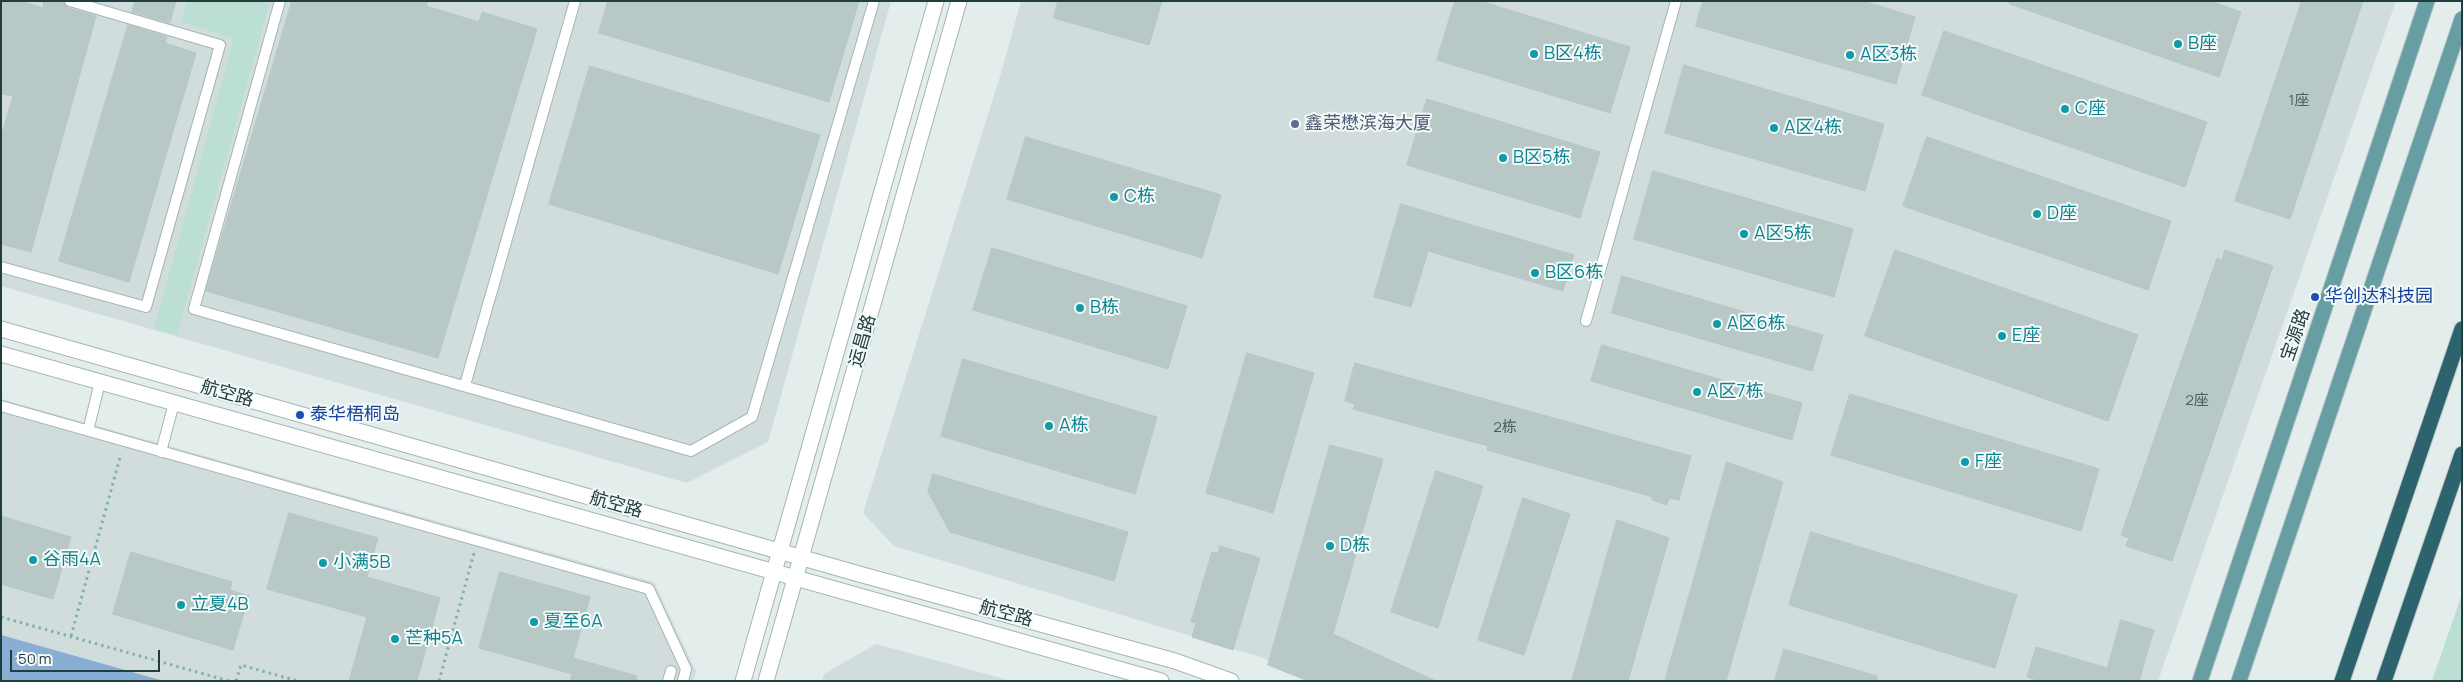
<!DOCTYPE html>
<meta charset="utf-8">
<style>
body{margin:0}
#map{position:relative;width:2463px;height:682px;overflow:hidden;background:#e3edec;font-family:Manrope,sans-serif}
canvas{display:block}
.frame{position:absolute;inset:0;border:2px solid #223d40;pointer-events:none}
.scale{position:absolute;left:10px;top:650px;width:150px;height:22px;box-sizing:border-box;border:2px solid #223d40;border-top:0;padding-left:6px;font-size:15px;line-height:18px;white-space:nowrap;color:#223d40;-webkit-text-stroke:4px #f4faf9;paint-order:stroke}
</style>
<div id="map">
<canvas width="2463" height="682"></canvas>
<div class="frame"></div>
<div class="scale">50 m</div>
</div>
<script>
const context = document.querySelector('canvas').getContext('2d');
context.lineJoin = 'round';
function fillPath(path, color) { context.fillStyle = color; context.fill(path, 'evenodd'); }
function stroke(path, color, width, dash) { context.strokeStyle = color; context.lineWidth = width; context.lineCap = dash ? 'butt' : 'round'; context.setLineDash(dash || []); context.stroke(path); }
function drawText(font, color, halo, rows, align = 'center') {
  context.font = font + ' Manrope,"Noto Sans SC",sans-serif'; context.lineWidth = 4; context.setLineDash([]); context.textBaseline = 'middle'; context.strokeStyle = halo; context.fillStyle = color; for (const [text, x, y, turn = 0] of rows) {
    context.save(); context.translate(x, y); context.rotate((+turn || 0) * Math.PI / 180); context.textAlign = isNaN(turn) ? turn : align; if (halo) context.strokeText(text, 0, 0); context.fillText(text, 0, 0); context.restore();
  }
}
fillPath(new Path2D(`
 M1,1H891L768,442L687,483L1,286Z
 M1021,1H2396L2158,681H1317L1260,657L894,546L863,513L1002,70Z
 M1,399L654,582L696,671L693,681H1Z
 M876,644L1012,681H822L824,674Z`), '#d1dddc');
fillPath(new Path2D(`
 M187,1H270L177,335L154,329L234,38L181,22Z
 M2462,594V681H2432Z`), '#bbdfd2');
fillPath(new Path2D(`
 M1,635L164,681H1Z`), '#89aed4');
const building = new Path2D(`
 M1,1H20L43,8L44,1H63L68,8L96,16L31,252L1,244V137L13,96L1,94Z
 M135,1H176L170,23L132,12Z
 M292,1H428L426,6L479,22L482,12L537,29L438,358L206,291Z
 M608,1H859L829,102L599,33Z
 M1058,1H1162L1149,45L1054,18Z
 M1455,1H1480L1630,47L1610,113L1437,60Z
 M1703,1H1863L1915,17L1896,84L1696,26Z
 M2010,1H2211L2241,12L2219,77L2010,4Z
 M2302,1H2363L2290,219L2235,201Z
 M128,25L167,37L165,43L196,53L129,282L59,261Z
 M1944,31L2207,122L2185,187L1922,95Z
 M1684,65L1884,124L1865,191L1665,133Z
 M590,66L820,135L778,274L549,204Z
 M1427,99L1600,152L1580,218L1407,165Z
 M1026,137L1221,195L1202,258L1007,199Z
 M1927,137L2171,221L2148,290L1903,206Z
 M1653,171L1853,229L1834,297L1634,239Z
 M1401,204L1574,255L1563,291L1428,251L1411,307L1374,297Z
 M992,248L1187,306L1168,369L973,310Z
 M1895,250L2138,335L2108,421L1865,336Z
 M2225,250L2273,266L2172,561L2126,546L2129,538L2121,535L2217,258L2222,260Z
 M1622,276L1823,335L1812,371L1612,313Z
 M1602,345L1802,403L1792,440L1591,381Z
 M1247,353L1314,373L1273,513L1206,493Z
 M963,359L1157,417L1135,494L941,436Z
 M1355,363L1691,456L1679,500L1669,498L1667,505L1652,500L1653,497L1487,450L1488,446L1353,409L1355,404L1345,401Z
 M1850,394L2099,469L2081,531L1831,455Z
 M1330,445L1383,459L1333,634L1436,681H1308L1268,665Z
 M1727,462L1783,482L1726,681H1665Z
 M1436,471L1483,486L1438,628L1391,612Z
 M933,474L1128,532L1114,581L950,532L928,492Z
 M1523,498L1570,514L1524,655L1478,640Z
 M289,513L378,538L367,577L440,598L417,681H349L367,617L267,589Z
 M1,516L71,537L53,599L1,584Z
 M1617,520L1669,538L1628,681H1572Z
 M1811,532L2017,595L1995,668L1789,605Z
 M1220,546L1260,558L1233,650L1192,637L1196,623L1191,622L1212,552L1218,553Z
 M131,552L232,582L230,590L249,596L233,650L113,614Z
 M500,572L590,597L573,658L637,676L636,681H570L572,674L479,648Z
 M2121,620L2154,630L2139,681H2040L2027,677L2036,647L2107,668Z
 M1784,649L1877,676V681H1775Z`);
fillPath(building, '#b8c8c7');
stroke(building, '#b5c7c6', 1);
const service = new Path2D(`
 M280,1L194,309L691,451L752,417L874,1
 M1,267L146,307L220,45L70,1
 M1586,321L1676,1
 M465,385L575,1
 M1,406L649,589L686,669L683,681
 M88,431L100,382
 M161,452L174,403
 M668,681L671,671`);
const tertiary = new Path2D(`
 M1,329L859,574L1175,661L1231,681
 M1,354L1161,681
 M743,681L936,1
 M766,681L959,1`);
const primary = new Path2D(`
 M2200,681L2427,1
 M2239,681L2462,19`);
const motorway = new Path2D(`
 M2342,681L2462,329
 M2384,681L2462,454`);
stroke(service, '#a5b5b5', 12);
stroke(tertiary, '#a5b5b5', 17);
stroke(primary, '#c1c9ca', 17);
stroke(motorway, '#c1c9ca', 17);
stroke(new Path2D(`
 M1,617L229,681
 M71,636L121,454
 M236,681L241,665L298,681
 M439,681L474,553`), '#82b0b2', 3, [2.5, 4]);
stroke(service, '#fff', 10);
stroke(tertiary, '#fff', 15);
stroke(primary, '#669ea4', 15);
stroke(motorway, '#2c636d', 15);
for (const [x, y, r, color] of [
 [2178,44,5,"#0f9aa8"],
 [1534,54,5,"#0f9aa8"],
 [1850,55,5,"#0f9aa8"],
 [2065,109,5,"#0f9aa8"],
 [1295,124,5,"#5c6f8a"],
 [1774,128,5,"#0f9aa8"],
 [1503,158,5,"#0f9aa8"],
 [1114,197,5,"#0f9aa8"],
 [2037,214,5,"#0f9aa8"],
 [1744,234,5,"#0f9aa8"],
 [1535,273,5,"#0f9aa8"],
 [2315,297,5,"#1a4fb4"],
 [1080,308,5,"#0f9aa8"],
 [1717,324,5,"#0f9aa8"],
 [2002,336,5,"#0f9aa8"],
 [1697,392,5,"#0f9aa8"],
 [300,415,5,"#1a4fb4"],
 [1049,426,5,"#0f9aa8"],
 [1965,462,5,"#0f9aa8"],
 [1330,546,5,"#0f9aa8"],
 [33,560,5,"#0f9aa8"],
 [323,563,5,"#0f9aa8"],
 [181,605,5,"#0f9aa8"],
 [534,622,5,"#0f9aa8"],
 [395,639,5,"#0f9aa8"]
]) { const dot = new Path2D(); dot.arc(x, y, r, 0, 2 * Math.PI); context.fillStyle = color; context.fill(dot); stroke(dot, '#f4faf9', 2); }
drawText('15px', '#486062', null, [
 ["1座",2299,101],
 ["2座",2197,401],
 ["2栋",1505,428]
]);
drawText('18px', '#0d838f', '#f4faf9', [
 ["B座",2188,44],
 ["B区4栋",1544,54],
 ["A区3栋",1860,55],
 ["C座",2075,109],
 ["A区4栋",1784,128],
 ["B区5栋",1513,158],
 ["C栋",1124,197],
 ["D座",2047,214],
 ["A区5栋",1754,234],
 ["B区6栋",1545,273],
 ["B栋",1090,308],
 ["A区6栋",1727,324],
 ["E座",2012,336],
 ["A区7栋",1707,392],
 ["A栋",1059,426],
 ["F座",1975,462],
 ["D栋",1340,546],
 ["谷雨4A",43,560],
 ["小满5B",333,563],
 ["立夏4B",191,605],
 ["夏至6A",544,622],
 ["芒种5A",405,639]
], 'left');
drawText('18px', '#4e5e75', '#f4faf9', [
 ["鑫荣懋滨海大厦",1305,124]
], 'left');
drawText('18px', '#164399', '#f4faf9', [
 ["华创达科技园",2325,297],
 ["泰华梧桐岛",310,415]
], 'left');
drawText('18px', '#223d40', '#f4faf9', [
 ["宝源路",2296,335,-71],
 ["运昌路",863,341,-74],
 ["航空路",227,394,16],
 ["航空路",616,505,16],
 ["航空路",1006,614,15]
]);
</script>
